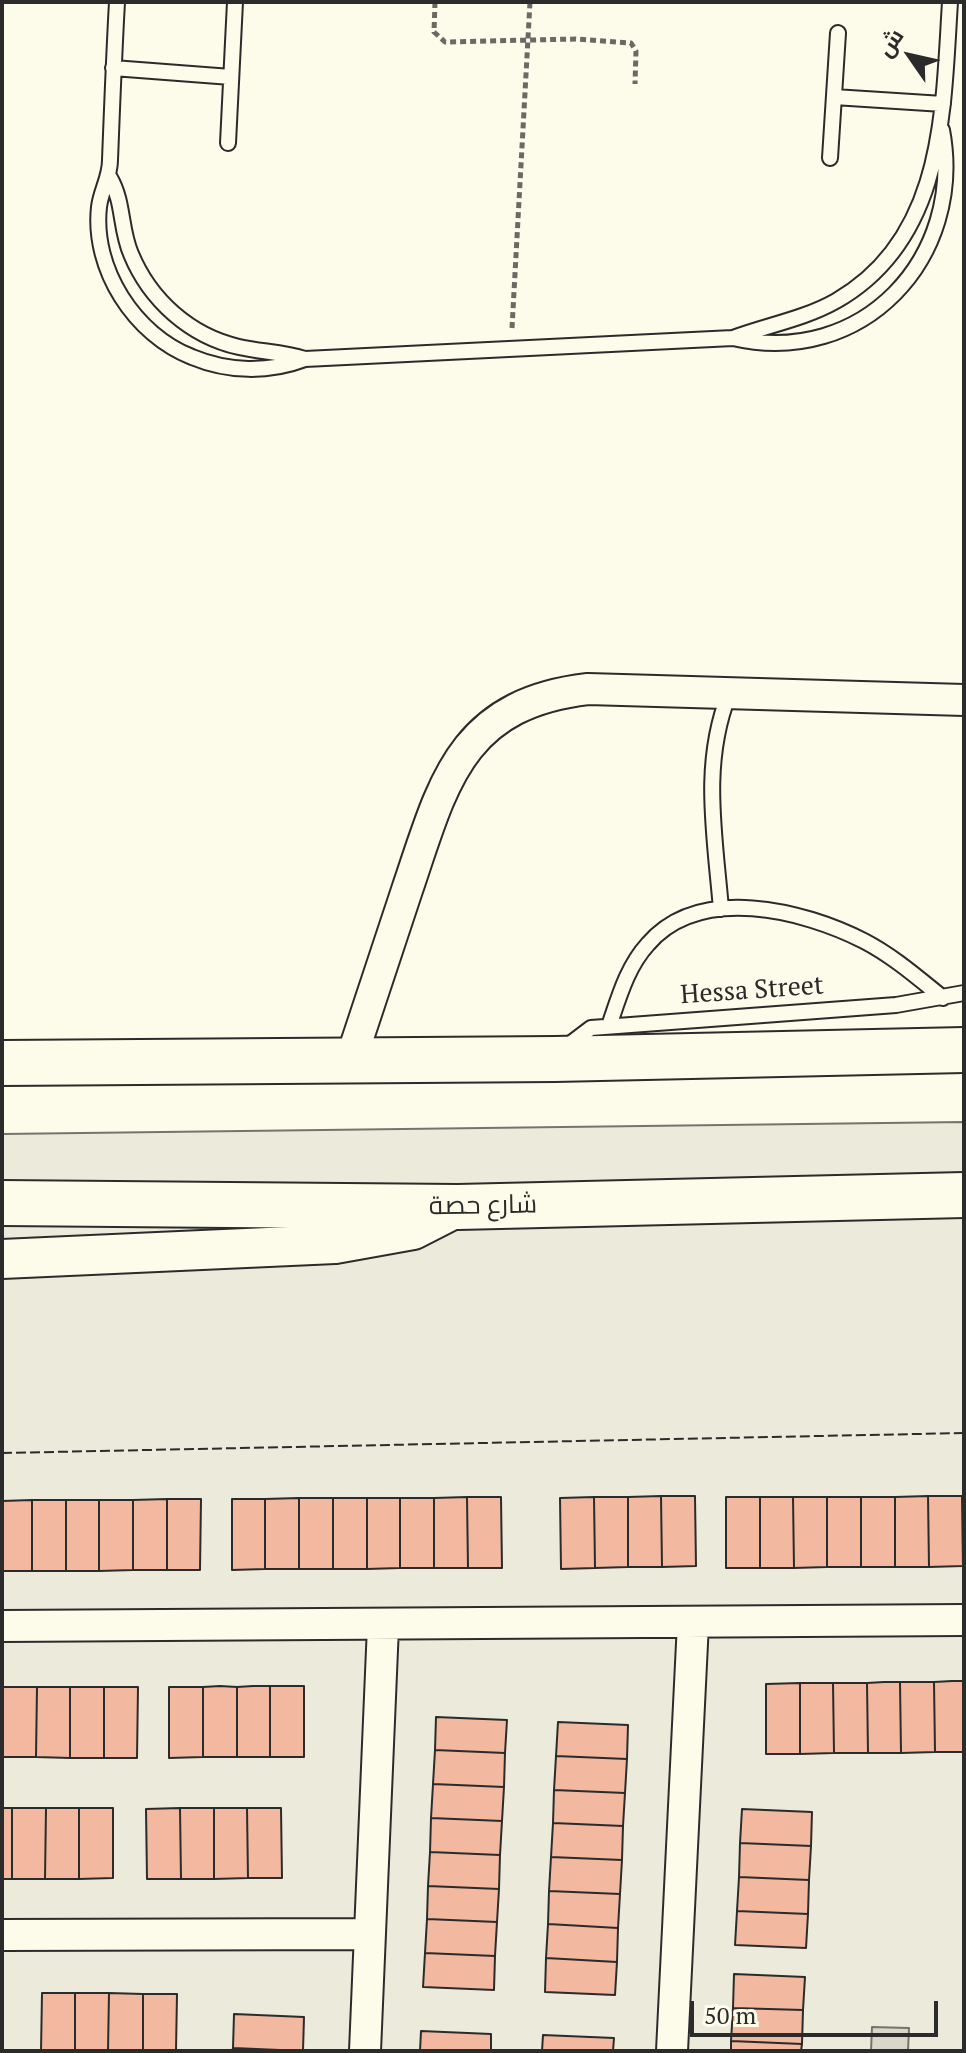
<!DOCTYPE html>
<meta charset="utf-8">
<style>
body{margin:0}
#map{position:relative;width:966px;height:2053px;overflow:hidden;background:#fdfbea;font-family:"PT Serif",Cairo,serif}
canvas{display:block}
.frame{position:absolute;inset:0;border:4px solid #2b2b2b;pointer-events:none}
.north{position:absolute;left:870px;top:16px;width:80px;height:80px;-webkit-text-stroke:6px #fdfbea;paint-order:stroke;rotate:304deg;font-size:22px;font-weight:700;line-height:32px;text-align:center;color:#2b2b2b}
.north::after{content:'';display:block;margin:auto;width:28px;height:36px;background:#2b2b2b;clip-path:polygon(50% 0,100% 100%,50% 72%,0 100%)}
.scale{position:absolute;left:690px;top:2001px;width:248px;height:36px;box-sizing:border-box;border:4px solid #2b2b2b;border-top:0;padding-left:10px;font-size:24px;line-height:28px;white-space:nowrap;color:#2b2b2b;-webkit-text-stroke:6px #fdfbea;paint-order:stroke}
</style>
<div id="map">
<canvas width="966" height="2053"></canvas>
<div class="frame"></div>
<div class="north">ش</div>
<div class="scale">50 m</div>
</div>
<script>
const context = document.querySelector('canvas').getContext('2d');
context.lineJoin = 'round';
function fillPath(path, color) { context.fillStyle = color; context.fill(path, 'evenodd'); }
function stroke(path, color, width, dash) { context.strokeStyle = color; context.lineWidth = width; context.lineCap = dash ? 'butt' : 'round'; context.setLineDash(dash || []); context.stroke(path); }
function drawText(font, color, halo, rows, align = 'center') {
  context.font = font + ' "PT Serif",Cairo,serif'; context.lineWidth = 6; context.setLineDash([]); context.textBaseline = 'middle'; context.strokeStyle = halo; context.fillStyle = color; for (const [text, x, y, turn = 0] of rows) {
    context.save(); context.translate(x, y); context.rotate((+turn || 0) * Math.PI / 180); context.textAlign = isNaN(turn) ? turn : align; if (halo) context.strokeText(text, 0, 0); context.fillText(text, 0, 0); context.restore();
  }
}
const green = new Path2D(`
 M964,1122V2051H2V1134Z`);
fillPath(green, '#ecebdb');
stroke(green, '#74746e', 2);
const water = new Path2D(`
 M872,2027L909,2028L908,2051H871Z`);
fillPath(water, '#d8d7c9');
stroke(water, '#74746e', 2);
const building = new Path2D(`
 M661,1496H695L696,1566L662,1567Z
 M661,1496L662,1567H628V1497Z
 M928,1496L929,1567H895V1497Z
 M928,1496H962L963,1566L929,1567Z
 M962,1496H964V1566H963Z
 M467,1497H501L502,1568H468Z
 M467,1497L468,1568H434V1498Z
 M594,1497L595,1568L561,1569L560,1498Z
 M594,1497H628V1567L595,1568Z
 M726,1497H760V1568H726Z
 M760,1497H793L794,1568H760Z
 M793,1497H827V1567L794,1568Z
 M827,1497H861V1567H827Z
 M861,1497H895V1567H861Z
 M299,1498V1569H265V1499Z
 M299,1498H333V1569H299Z
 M333,1498H367V1569H333Z
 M367,1498H400V1568L367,1569Z
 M400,1498H434V1568H400Z
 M167,1499H201L200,1570H167Z
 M167,1499V1570H133V1500Z
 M232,1499H265V1569L232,1570Z
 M32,1500V1571H2V1501Z
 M32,1500H66V1571H32Z
 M66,1500H99V1571H66Z
 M99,1500H133V1570L99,1571Z
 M952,1681H964V1752H935L934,1682Z
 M884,1682H900L901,1753H868L867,1683Z
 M900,1682H934L935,1752L901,1753Z
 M800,1683H833L834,1753L800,1754Z
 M800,1683V1754H766V1684Z
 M833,1683H867L868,1753H834Z
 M220,1686L237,1687V1757H203V1687Z
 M253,1686H270V1757H237V1687Z
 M270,1686H304V1757H270Z
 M2,1687H3V1757H2Z
 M3,1687H37L36,1757H3Z
 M37,1687H70V1758L36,1757Z
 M70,1687H104V1758H70Z
 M104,1687H138L137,1758H104Z
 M169,1687H203V1757L169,1758Z
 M436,1717L507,1720L505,1753L435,1750Z
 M558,1722L628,1725L627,1759L556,1756Z
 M435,1750L505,1753L504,1787L433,1784Z
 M556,1756L627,1759L625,1793L554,1790Z
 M433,1784L504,1787L502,1821L431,1818Z
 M554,1790L625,1793L623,1826L553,1823Z
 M2,1808H12V1879H2Z
 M12,1808H46L45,1879H12Z
 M46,1808H79V1879H45Z
 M79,1808H113V1878L79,1879Z
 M180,1808L181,1879H147L146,1809Z
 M180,1808H214V1879H181Z
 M214,1808H247L248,1878L214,1879Z
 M247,1808H281L282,1878H248Z
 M742,1809L812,1812L811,1846L740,1843Z
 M431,1818L502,1821L500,1855L430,1852Z
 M553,1823L623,1826L622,1860L551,1857Z
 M740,1843L811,1846L809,1880L739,1877Z
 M430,1852L500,1855L499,1889L428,1886Z
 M551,1857L622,1860L620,1894L549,1891Z
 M739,1877L809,1880L808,1914L737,1911Z
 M428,1886L499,1889L497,1922L427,1919Z
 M549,1891L620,1894L618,1928L548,1924Z
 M737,1911L808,1914L806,1948L735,1945Z
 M427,1919L497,1922L495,1956L425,1953Z
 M548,1924L618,1928L617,1962L546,1958Z
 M425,1953L495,1956L494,1990L423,1987Z
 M546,1958L617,1962L615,1995L545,1992Z
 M734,1974L805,1977L803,2010L733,2008Z
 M42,1993H75V2051H41Z
 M75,1993H109L108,2051H75Z
 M109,1993L143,1994V2051H108Z
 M143,1994H177L176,2051H143Z
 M733,2008L803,2010L802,2044L731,2041Z
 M234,2014L304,2017L303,2051L233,2048Z
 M421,2031L491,2034V2051H420Z
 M543,2035L614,2038L613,2051H542Z
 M731,2041L802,2044L801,2051H731Z
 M233,2048L303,2051H232Z`);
fillPath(building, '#f2b8a0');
stroke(building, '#2b2b2b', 2);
const service = new Path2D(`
 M117,2C114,55 112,108 110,160C110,178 101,190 99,207C92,269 135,335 192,357C228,372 268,373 305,359L733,338C862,368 966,258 942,130
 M113,68L231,77
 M834,97L943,104
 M228,143L235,2
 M830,158L838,33
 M110,178C124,202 120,229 131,254C150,300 190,336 239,347C261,352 283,352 305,359
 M733,338C768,325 804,319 836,301C945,239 943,111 950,2
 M721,909C715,836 701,764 729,694
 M609,1026C619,997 627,967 648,944C700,884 803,910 864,941C893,956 918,978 943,998
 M562,1050L591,1028L896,1005L964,993`);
const minor = new Path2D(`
 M351,1059C370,1003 388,946 407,890C443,784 459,704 588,689L964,700
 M2,1626L964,1620
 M2,1935L370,1934
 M365,2051L383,1626
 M672,2051L693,1623`);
const tertiary = new Path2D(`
 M2,1259L335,1244L413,1230L458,1207`);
const primary = new Path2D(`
 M2,1063L555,1059L964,1050
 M2,1203L458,1207L964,1195`);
stroke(service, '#2b2b2b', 18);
stroke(minor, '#2b2b2b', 34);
stroke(tertiary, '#2b2b2b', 42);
stroke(primary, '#2b2b2b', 48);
stroke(new Path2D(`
 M435,2L434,32L445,42L576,39L631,43L636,51L635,84
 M512,328L530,2`), '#6a6964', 5, [6, 4]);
stroke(service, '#fdfbea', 14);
stroke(minor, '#fdfbea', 30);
stroke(tertiary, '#fdfbea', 38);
stroke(primary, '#fdfbea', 44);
stroke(new Path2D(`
 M2,1453L964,1433`), '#2b2b2b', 2, [10, 4]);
drawText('26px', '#2b2b2b', '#fdfbea', [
 ["Hessa Street",752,991,-4],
 ["شارع حصة",483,1206,-1]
]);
</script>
